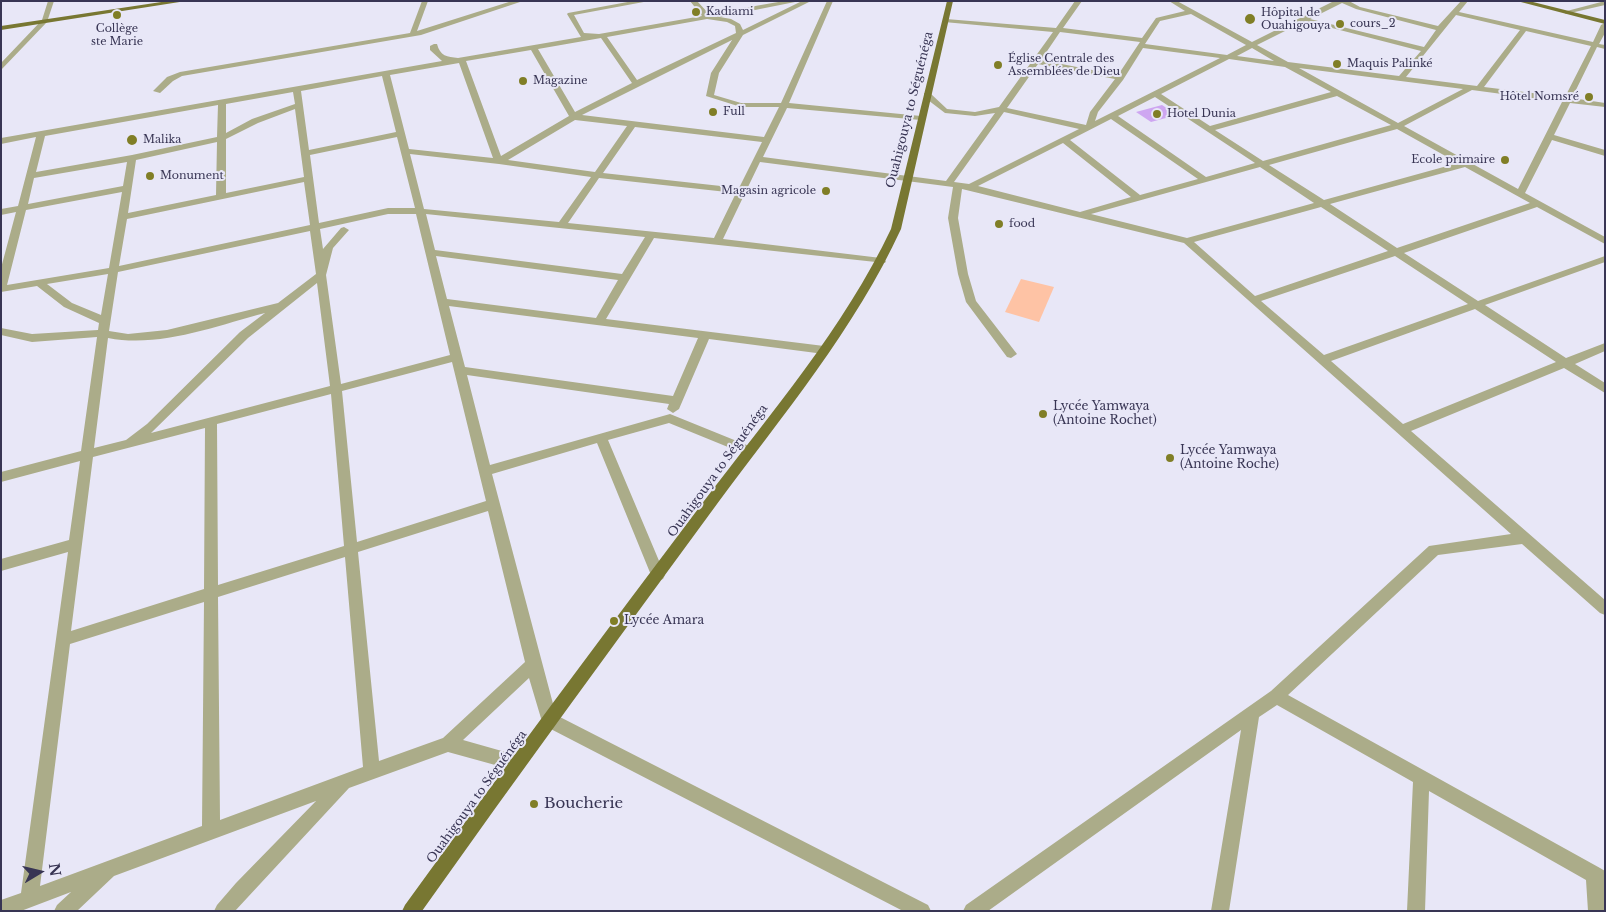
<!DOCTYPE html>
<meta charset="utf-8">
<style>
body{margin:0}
#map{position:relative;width:1606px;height:912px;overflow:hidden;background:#e8e7f7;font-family:"Libre Baskerville",serif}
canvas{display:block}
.frame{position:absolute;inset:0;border:2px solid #383554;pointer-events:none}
.north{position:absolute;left:15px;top:847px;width:50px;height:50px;-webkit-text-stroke:4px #e8e7f7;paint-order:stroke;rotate:81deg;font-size:14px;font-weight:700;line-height:20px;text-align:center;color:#383554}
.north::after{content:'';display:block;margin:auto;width:18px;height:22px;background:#383554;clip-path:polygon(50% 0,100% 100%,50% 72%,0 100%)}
</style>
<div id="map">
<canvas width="1606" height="912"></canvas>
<div class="frame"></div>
<div class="north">N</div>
</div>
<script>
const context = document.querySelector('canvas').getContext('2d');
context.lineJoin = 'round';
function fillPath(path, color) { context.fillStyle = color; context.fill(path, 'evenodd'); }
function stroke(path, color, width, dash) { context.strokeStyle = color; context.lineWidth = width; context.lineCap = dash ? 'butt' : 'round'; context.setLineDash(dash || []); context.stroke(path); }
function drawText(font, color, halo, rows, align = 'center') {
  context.font = font + ' "Libre Baskerville",serif'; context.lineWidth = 4; context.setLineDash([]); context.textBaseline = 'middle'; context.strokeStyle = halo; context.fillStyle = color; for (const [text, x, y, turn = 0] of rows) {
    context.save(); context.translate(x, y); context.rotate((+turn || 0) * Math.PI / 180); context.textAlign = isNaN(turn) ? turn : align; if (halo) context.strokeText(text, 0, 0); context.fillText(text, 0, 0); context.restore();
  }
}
fillPath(new Path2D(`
 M1021,279L1054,287L1039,322L1005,312Z`), '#fec3a5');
fillPath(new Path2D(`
 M1162,105L1177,115L1151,122L1136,112Z`), '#cea6f1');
fillPath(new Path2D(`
 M48,1H54L47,22L1,70V63L42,20Z
 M422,1H428L417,31L512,1H523L421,35L182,76L173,81L160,93L153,91L167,77L180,72L410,33Z
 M633,1H649L574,15L584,33L599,34L702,16L690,1H697L709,14L784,1H800L720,17L731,19L740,24L743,30L802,1H811L743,35L719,73L714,95L741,103H781L827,1H833L789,103L921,116L925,118L921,120L787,108L763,157L946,181L995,113L975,116L945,113L924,97V93H930L947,109L975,112L999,107L1053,32L944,22V20L946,19L1056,28L1075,1H1082L1063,28L1142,38L1156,18L1185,11L1169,1H1177L1252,42L1334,1H1349L1360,7L1438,26L1461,1H1468L1459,12L1593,42L1601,25L1605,23V33L1599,44L1605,45V49L1597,47L1572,98L1605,103V107L1570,103L1554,135L1605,150V156L1552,140L1525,193L1605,237V244L1537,207L1404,253L1478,301L1605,256V262L1485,305L1566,358L1605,343V351L1575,364L1605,383V393L1564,368L1411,431L1605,600V615L1600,613L1522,544L1438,555L1288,695L1600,868L1605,871V911H1588L1586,880L1429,791L1425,911H1407L1413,782L1277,705L1259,717L1229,911H1211L1241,730L988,911H963L966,905L1271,691L1429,546L1511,534L1184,243L962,189L958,218L968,274L976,301L1017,354L1011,358L1007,357L966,302L958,274L948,218L953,187L760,162L723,239L881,258L886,261L885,263L654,238L606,319L824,346L830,350L828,353L824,354L709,339L679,409L673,413L667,409L669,404L467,375L490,465L670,414L754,448L756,451L754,454L750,456L669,423L608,440L665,575L663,579L658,581L653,579L651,575L597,443L492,474L556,715L928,905L931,911H903L543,725L529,678L463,740L523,757L525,763L523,769L517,771L448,752L349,788L235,911H214L217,905L236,883L316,801L114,876L77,911H54L57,905L71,892L21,911H1V900L21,893L68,552L1,571V559L69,540L80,461L1,482V472L81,451L97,337L32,342L1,335V328L32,334L98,330L99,323L64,307L37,286L1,292V268L16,212L1,215V209L18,206L36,137L1,144V138L442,61L430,50V46L434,44H437C440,56 447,57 458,58L581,37L567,14L568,13ZM1342,3L1356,9L1436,30L1424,47L1310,19ZM1191,14L1246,45L1227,55L1145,44L1160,21ZM1456,15L1520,30L1477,86L1406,77ZM707,19L727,22L735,26L736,33L637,80L607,37ZM1305,21L1421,51L1399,76L1288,62L1257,45ZM1526,31L1591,46L1565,97L1484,87ZM1060,32L1140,42L1118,75L1041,60ZM601,38L632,83L575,112L538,49ZM732,40L711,73L706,96L741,107H779L764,137L582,115ZM1143,48L1220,58L1095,121L1098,112L1123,80ZM1252,48L1274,61L1237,56ZM531,50L569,116L501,156L466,61ZM1229,59L1285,67L1331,92L1210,126L1161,94ZM459,63L493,158L409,149L390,75ZM1038,64L1115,79L1090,112L1086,125L1007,108ZM1299,68L1463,89L1398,123ZM382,76L396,132L309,150L301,91ZM1472,90L1562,102L1518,189L1404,126ZM293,92L295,104L252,119L226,133V104ZM1337,96L1391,125L1263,161L1215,130ZM1155,97L1255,163L1206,177L1118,116ZM218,105L217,137L132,155L36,172L45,136ZM295,109L304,177L226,193V139L258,123ZM1004,112L1079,129L969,184L954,182ZM1111,119L1198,179L1140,195L1070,140ZM575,120L627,126L595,172L508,160ZM635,127L762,142L739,188L603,173ZM1397,129L1458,163L1324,200L1269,165ZM397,137L415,208H388L319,223L310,155ZM217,142L216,195L128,213L136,160ZM1063,143L1131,197L1080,212L978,186ZM410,154L499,164L591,177L559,222L424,209ZM127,162L123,186L28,204L34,178ZM1260,167L1314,203L1187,238L1091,214ZM1465,167L1530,203L1397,248L1330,204ZM599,178L736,193L714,238L568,223ZM304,182L310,225L119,266L127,219ZM122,192L109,268L7,285L26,210ZM1321,207L1388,251L1255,296L1194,242ZM388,214H416L450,355L341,384L326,275L333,248L349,230L344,227L341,228L323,249L320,229ZM426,214L645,237L622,274L435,250ZM310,231L316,274L278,303L167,330L128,334L109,331L118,272ZM436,256L618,280L596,318L447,299ZM1395,256L1468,304L1324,355L1261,301ZM108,274L101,315L72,303L47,284ZM317,283L330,386L151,433L248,338ZM449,306L698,338L673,396L465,367ZM1475,309L1556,362L1403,424L1331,361ZM265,313L240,332L147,424L126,440L94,448L108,338C160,348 215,326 265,313ZM452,362L486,501L357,542L342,391ZM331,394L344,546L218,585L217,424ZM205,428L204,589L71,631L93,457ZM488,511L525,662L443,738L379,761L358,552ZM345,557L363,767L220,820L218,597ZM204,602L202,826L40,886L70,644Z
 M1605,1V5L1566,14L1563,12Z`), '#abac89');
fillPath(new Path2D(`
 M168,1H186L1,30V26Z
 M947,1H953L901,229C855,329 782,416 717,504C618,639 519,774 422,911H402L405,905C503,769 603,635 704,501C770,414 844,328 891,229Z
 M1517,1H1529L1605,20V24Z`), '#787732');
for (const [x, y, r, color] of [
 [696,12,5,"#807e26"],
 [117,15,5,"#807e26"],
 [1250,19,6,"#807e26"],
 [1340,24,5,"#807e26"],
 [1337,64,5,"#807e26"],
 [998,65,5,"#807e26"],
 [523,81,5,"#807e26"],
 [1589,97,5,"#807e26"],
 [713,112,5,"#807e26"],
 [1157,114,5,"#807e26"],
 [132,140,6,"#807e26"],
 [1505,160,5,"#807e26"],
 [150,176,5,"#807e26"],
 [826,191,5,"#807e26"],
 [999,224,5,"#807e26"],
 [1043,414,5,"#807e26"],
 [1170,458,5,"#807e26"],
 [614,621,5,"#807e26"],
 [534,804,5,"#807e26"]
]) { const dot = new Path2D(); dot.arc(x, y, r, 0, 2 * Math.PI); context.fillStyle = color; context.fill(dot); stroke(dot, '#e8e7f7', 2); }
drawText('11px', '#383554', '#e8e7f7', [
 ["Kadiami",706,12],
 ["Hôpital de",1261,13],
 ["Ouahigouya",1261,26],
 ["cours_2",1350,24],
 ["Collège",117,29,"center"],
 ["ste Marie",117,42,"center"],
 ["Église Centrale des",1008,59],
 ["Assemblées de Dieu",1008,72],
 ["Maquis Palinké",1347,64],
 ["Magazine",533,81],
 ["Hôtel Nomsré",1579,97,"right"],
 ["Full",723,112],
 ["Hotel Dunia",1167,114],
 ["Malika",143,140],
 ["Ecole primaire",1495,160,"right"],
 ["Monument",160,176],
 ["Magasin agricole",816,191,"right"],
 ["food",1009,224]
], 'left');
drawText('12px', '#383554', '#e8e7f7', [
 ["Ouahigouya to Séguénéga",910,110,-76],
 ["Ouahigouya to Séguénéga",718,471,-54],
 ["Ouahigouya to Séguénéga",477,797,-54]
]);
drawText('12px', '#383554', '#e8e7f7', [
 ["Lycée Yamwaya",1053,407],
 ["(Antoine Rochet)",1053,421],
 ["Lycée Yamwaya",1180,451],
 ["(Antoine Roche)",1180,465],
 ["Lycée Amara",624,621]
], 'left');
drawText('15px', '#383554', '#e8e7f7', [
 ["Boucherie",544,804]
], 'left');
</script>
